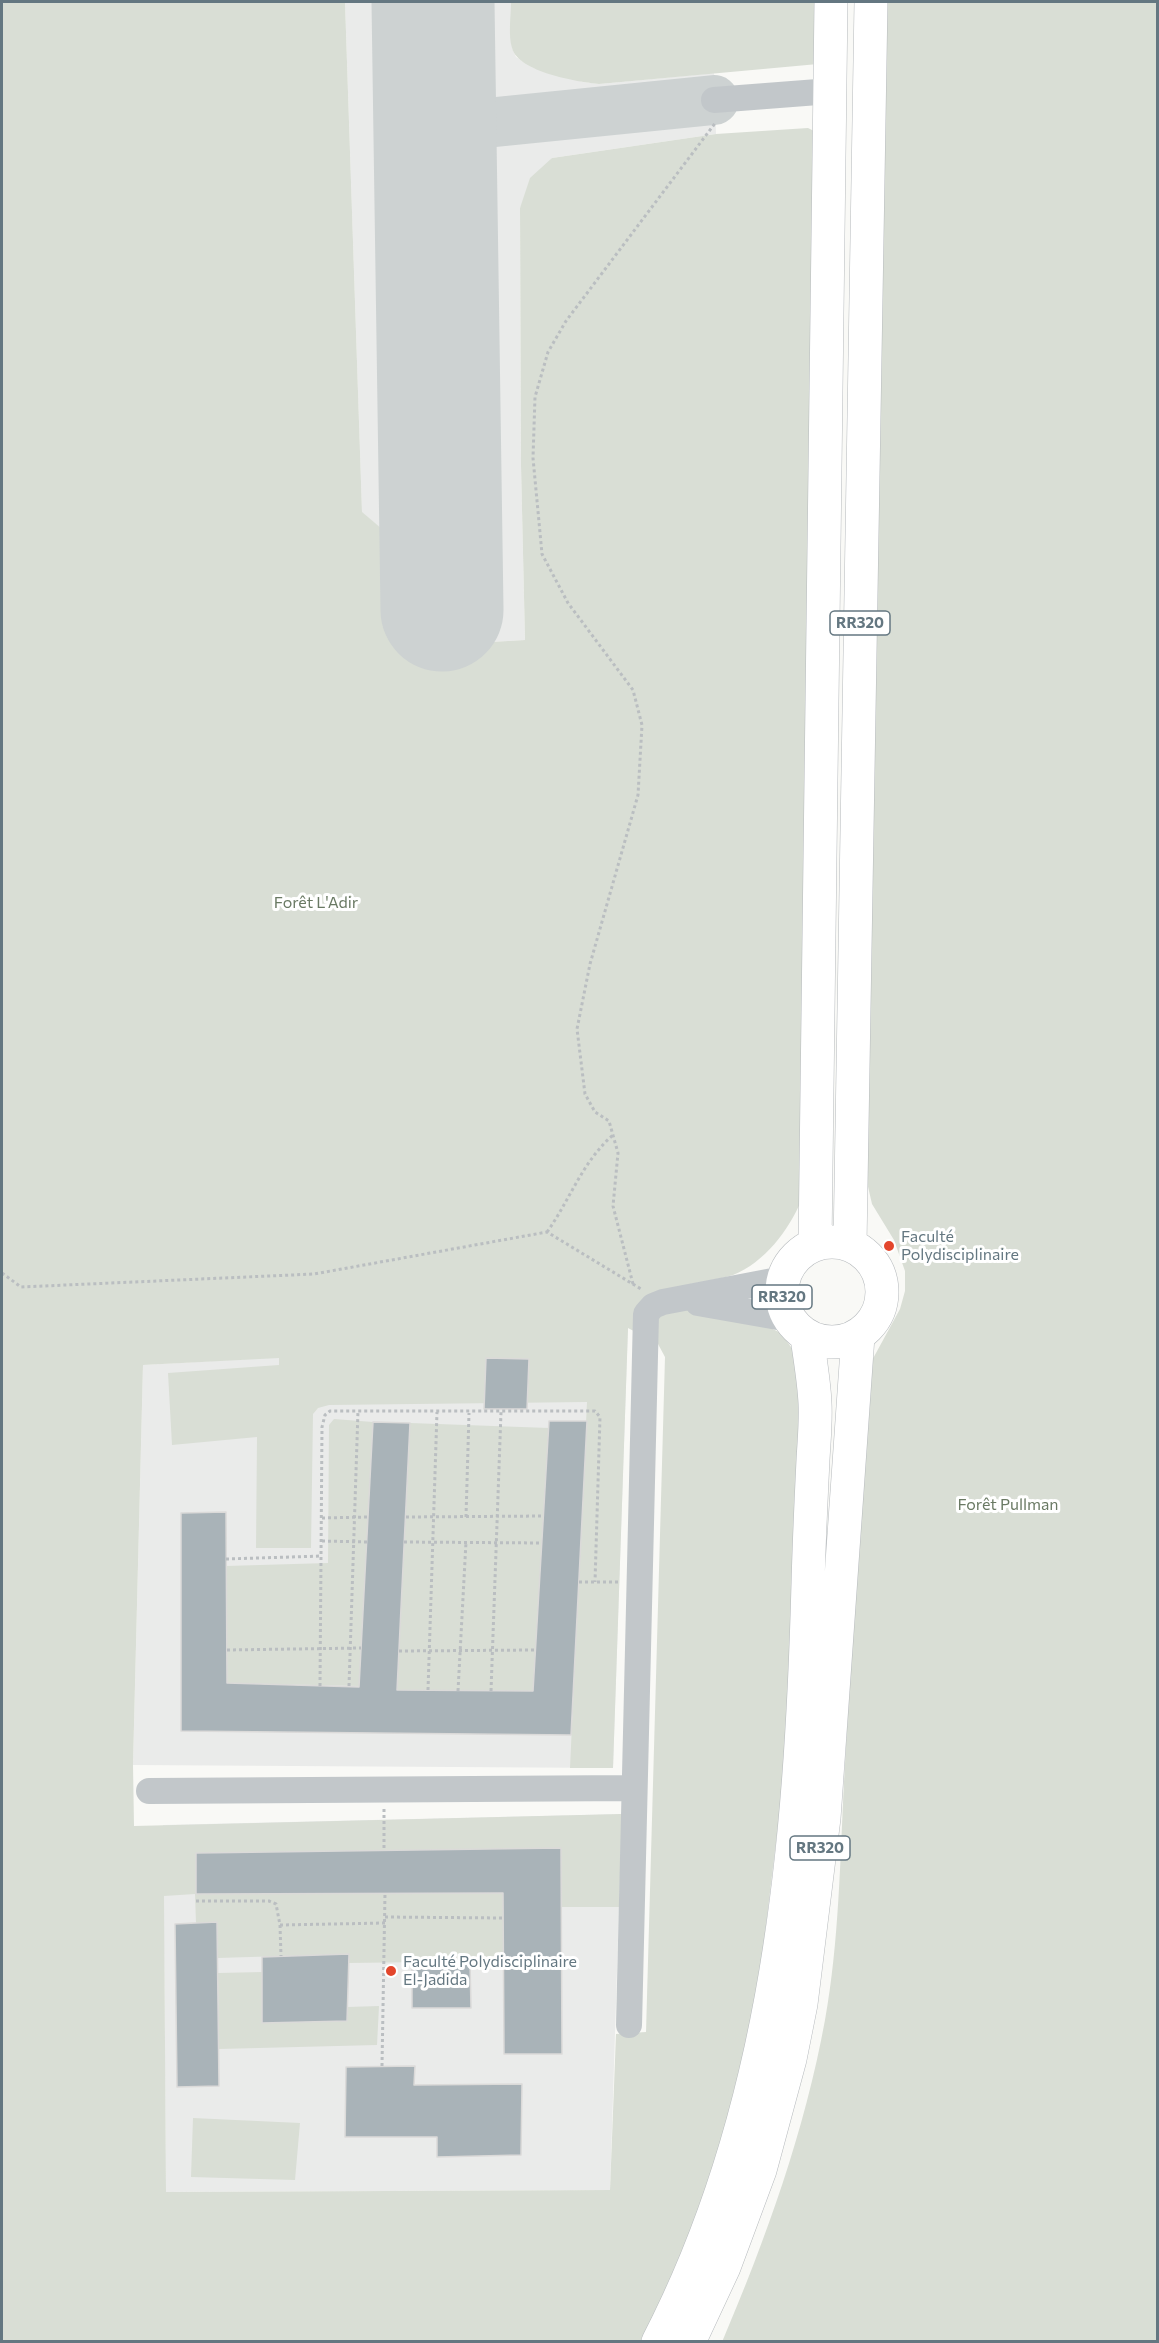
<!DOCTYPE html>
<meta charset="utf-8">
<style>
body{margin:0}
#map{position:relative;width:1159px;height:2343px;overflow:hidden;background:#f9f9f6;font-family:Commissioner,sans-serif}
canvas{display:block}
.frame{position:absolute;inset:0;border:3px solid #647781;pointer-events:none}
</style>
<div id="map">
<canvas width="1159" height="2343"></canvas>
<div class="frame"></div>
</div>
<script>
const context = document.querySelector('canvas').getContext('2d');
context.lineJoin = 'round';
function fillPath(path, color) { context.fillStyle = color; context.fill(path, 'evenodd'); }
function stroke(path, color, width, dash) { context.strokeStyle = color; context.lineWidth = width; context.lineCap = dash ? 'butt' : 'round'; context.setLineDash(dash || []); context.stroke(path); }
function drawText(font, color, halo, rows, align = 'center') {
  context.font = font + ' Commissioner,sans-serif'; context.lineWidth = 6; context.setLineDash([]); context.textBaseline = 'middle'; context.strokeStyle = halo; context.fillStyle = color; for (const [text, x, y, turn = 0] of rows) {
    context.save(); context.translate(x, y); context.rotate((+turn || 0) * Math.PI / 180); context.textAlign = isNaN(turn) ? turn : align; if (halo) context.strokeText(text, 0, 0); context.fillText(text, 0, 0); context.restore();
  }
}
fillPath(new Path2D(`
 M345,2H511L512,48L516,57L534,68L583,82L599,84L714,73L716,134L552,158L520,208L521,466L525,640L491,642L460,625L418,590L401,545L362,513Z
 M628,1327L613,1768L133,1765L143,1365L368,1352Z
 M622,1814L610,2190L166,2192L163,1825Z`), '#eaebea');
fillPath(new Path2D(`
 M2,2H345L362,512L401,545L418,590L460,625L491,642L525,640L521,466L520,208L530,178L552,158L716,134L808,128L816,132L801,1201C789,1230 764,1263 733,1275C717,1280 699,1282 682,1286L781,1333L796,1354L803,1385L789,1734L762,1959L740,2083L712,2193L647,2341L2,2342ZM628,1328L658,1344L665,1357L646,2032L616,2034L610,2190L166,2192L164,1896L195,1894L196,1923H217L218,1958L348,1954V1963L504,1961L561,1884V1907H619L622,1814L134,1826L133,1765L143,1365L279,1358V1365L168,1373L172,1445L257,1437L256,1548H311L313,1414L318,1408L329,1405L587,1402L570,1768H613Z
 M511,2H822L818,64L599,84C578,82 518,72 512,48C508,35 511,16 511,2Z
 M883,2H1157V2341L722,2342C766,2239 805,2130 825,2020C839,1942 840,1861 844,1782C851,1658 857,1535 864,1411L870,1364L900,1309L905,1291V1271L894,1240L872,1204L866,1178Z
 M334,1419L373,1422L359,1686L227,1683L226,1566L328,1563L329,1425Z
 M410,1423L549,1428L533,1691L397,1690Z
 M262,1972V2023L347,2021V2007L379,2006L377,2045L219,2049L218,1973Z
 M193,2118L300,2123L295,2180L191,2177Z`), '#d9ded5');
stroke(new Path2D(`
 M436,128L714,100`), '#cdd2d2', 50);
stroke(new Path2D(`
 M433,2L442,610`), '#cdd2d2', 123);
const building = new Path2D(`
 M486,1358L529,1359L527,1409H484Z
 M549,1421H587L571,1735L181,1731V1513L226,1512L227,1683L359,1687L373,1422L410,1423L397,1690L533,1691Z
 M561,1848L562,2054H504L503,1893L196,1894V1853Z
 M217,1922L219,2086L177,2087L175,1924Z
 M349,1954L347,2021L262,2023V1957Z
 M470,1962L471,2008H412V1963Z
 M415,2066L414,2085L522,2084L521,2155L437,2157V2137H345L346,2067Z`);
fillPath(building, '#a9b3b8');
stroke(building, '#dbdad9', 1.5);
const highway = new Path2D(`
 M782 1292a50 50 0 1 1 100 0a50 50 0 1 1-100 0Z
 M815,1245L831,2
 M850,1245L871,2
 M658,2342C779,2108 801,1842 808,1584C809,1543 811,1501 813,1460C814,1441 816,1422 815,1403C814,1381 810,1359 807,1337
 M689,2342L724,2267L760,2170L790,2059L801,2004L824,1818L858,1336`);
stroke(highway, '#b6babd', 34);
stroke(new Path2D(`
 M547,1232C570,1200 582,1162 613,1135
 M2,1273L21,1287L314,1274L547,1232L641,1289
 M633,1284L613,1206L618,1153L609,1121L595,1112L585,1094L577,1029L590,964L638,795L642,725L633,690L568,603L542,554L533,458L535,397L548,352L566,321L716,122
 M406,1517L544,1516
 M466,1517L469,1413
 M322,1518L368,1517
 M322,1541L367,1542
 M404,1542L542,1543
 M226,1559L322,1556
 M579,1582H619
 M227,1650L361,1648
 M399,1651L536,1650
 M320,1686L322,1427L325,1415L330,1411H595L600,1417L595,1582
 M349,1686L358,1411
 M428,1690L437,1412
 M458,1691L466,1542
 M491,1691L501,1412
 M384,1809V1850
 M196,1901H269L276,1904L280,1925L385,1923
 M385,1917L503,1918
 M280,1925L281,1956
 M382,2066L385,1893`), '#babec1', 3, [3, 3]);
stroke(new Path2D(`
 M714,100L831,91
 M698,1303L789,1319
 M149,1791L634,1788
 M629,2025L646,1314L653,1306L663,1302L783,1279`), '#c2c7ca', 26);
stroke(highway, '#fff', 33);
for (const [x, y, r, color] of [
 [889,1246,6,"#e3462c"],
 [391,1971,6,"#e3462c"]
]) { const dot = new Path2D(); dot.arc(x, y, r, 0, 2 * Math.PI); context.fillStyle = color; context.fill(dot); stroke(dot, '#fff', 2); }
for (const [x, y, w] of [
 [860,623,60],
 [782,1297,60],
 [820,1848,60]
]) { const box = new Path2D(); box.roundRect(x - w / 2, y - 12, w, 24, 4.5); context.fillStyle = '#fff'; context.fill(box); stroke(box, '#647781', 1.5); }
drawText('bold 15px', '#647781', null, [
 ["RR320",860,623],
 ["RR320",782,1297],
 ["RR320",820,1848]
]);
drawText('16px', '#697963', '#fff', [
 ["Forêt L'Adir",316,903],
 ["Forêt Pullman",1008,1505]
]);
drawText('16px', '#647781', '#fff', [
 ["Faculté",901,1237],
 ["Polydisciplinaire",901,1255],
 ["Faculté Polydisciplinaire",403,1962],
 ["El-Jadida",403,1980]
], 'left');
</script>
